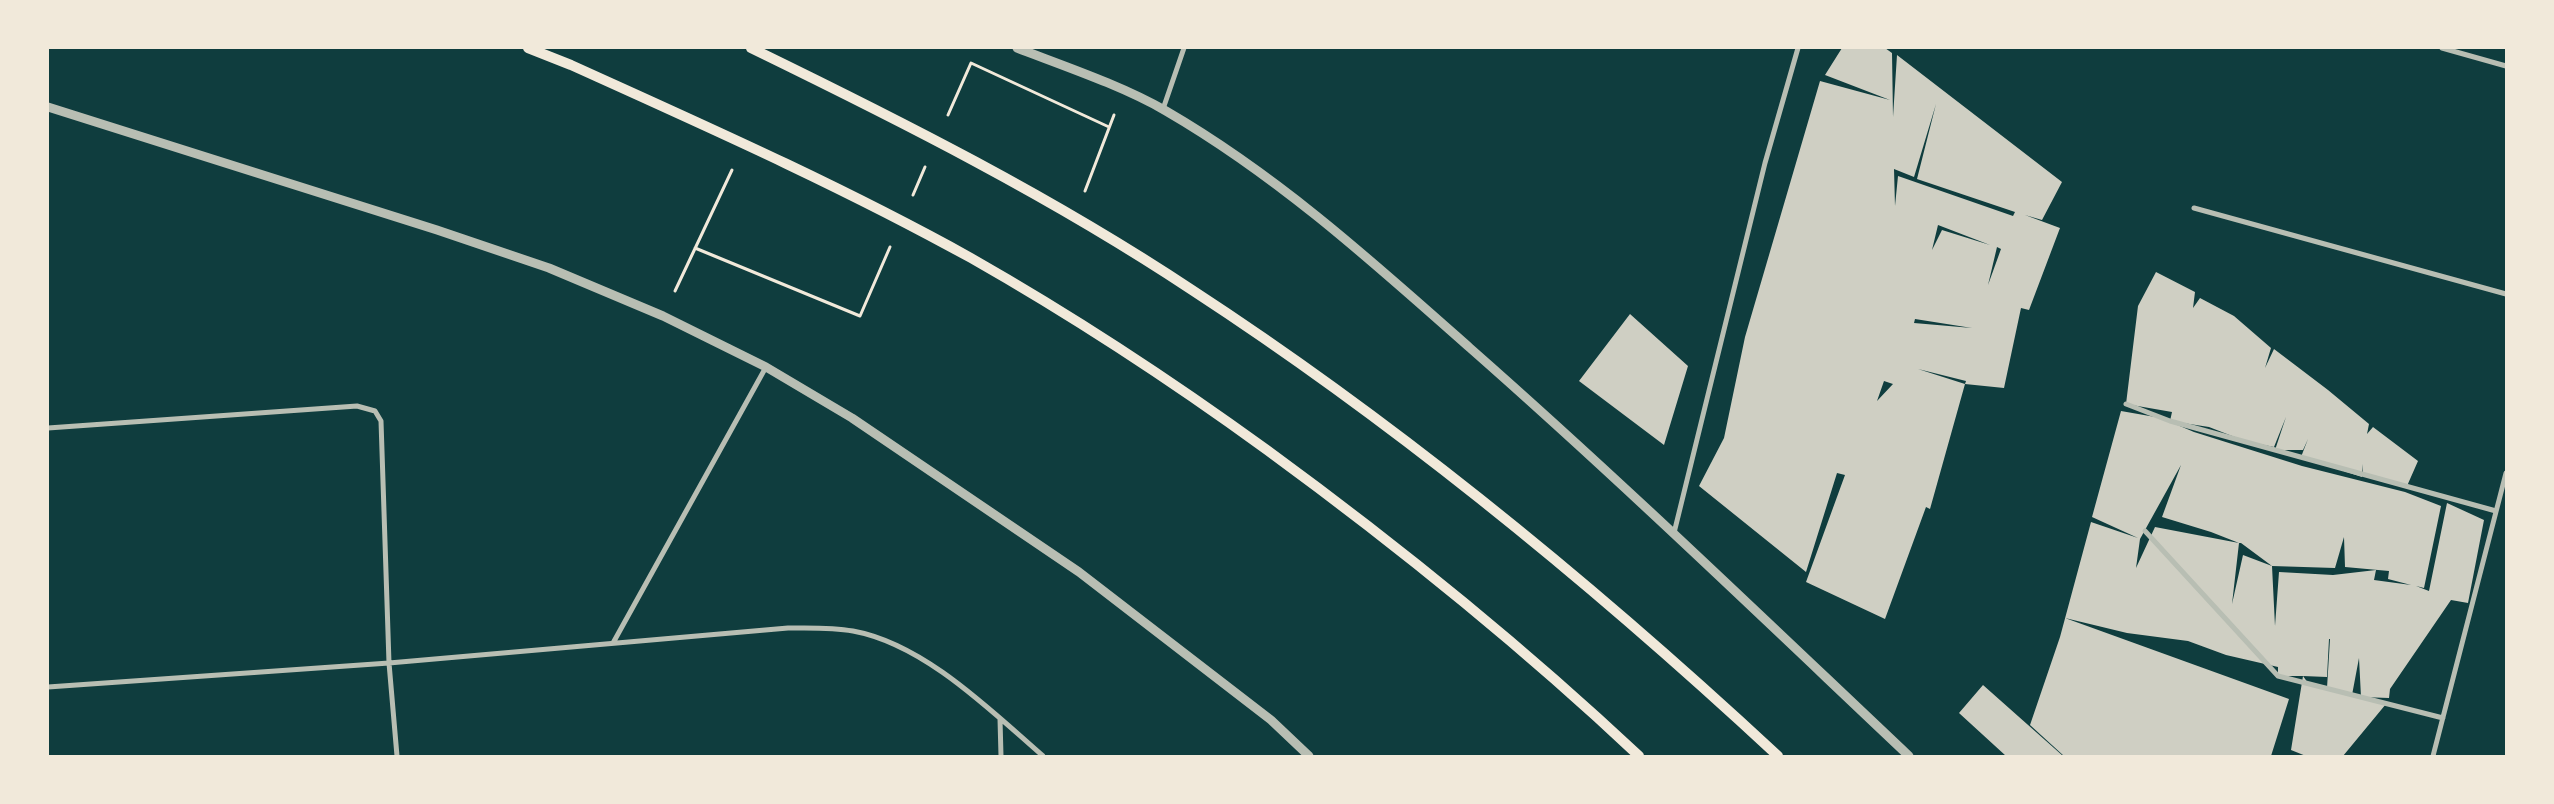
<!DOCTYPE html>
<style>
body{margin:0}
#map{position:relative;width:2554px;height:804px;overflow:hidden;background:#0f3d3e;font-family:Arial,sans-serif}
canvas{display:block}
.frame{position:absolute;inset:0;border:49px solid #f1e9da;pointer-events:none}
</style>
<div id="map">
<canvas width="2554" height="804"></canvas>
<div class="frame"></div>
</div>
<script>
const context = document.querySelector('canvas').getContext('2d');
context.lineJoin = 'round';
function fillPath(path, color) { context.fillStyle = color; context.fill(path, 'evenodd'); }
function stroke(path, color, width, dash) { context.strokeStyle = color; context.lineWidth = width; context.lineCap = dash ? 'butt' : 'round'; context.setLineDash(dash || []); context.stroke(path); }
fillPath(new Path2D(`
 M1842,48H1885L1892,53L1893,117L1897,55L2062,182L2042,220L2025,215L2060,228L2029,310L2021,308L2004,388L1965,384L1930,509L1926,507L1885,619L1806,582L1845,475L1837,473L1806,572L1699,486L1724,438L1745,337L1820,81L1890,100L1825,75ZM1936,104L1917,179L2015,212L2013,216L1898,176L1895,206L1894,169L1914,177ZM1938,225L1990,245L1942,230L1932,250ZM1997,247L2001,249L1988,285ZM1915,319L1972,328L1914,323ZM1918,369L1966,381L1965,384ZM1884,381L1893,384L1877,401Z
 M2156,272L2195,292L2193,308L2200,298L2234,316L2271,348L2265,368L2274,349L2328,390L2369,424L2367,434L2373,427L2418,461L2407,486L2363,474V464L2362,477L2301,457L2308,439L2303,450H2275L2286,417L2274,447L2245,441L2209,427L2170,421L2172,412L2126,404L2138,306Z
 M1630,314L1688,366L1664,445L1579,381Z
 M2121,411L2161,418L2194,432L2302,466L2405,492L2441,506L2424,588L2416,586L2429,591L2447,503L2484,520L2468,603L2451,600L2390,689L2389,698L2361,697L2386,704L2343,756H2306L2291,750L2303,676H2278V667L2226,655L2188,641L2127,633L2065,618L2289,699L2271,756H2064L2030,725L2060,637L2091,522L2138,538L2092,517ZM2181,465L2162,517L2211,532L2239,543H2241L2272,566L2335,568L2344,537L2345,567L2389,571L2388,579L2411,585L2374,580L2376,570L2333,575L2279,572L2275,626L2272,566L2243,555L2232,604L2239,543L2155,527L2136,568L2140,539ZM2329,639H2330L2327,688L2308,683L2303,676L2327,677ZM2359,658L2361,697L2352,695Z
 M1983,685L2063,756H2006L1959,713Z`), '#cfcfc3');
stroke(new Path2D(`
 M948,115L971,63L1109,127
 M1085,191L1114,115
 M913,195L925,167
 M695,248L860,316L890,247
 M675,291L732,170`), '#f1e9da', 3);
stroke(new Path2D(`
 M2442,48L2506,66
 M1163,109L1184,48
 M2194,208L2506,294
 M2126,404L2170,421L2496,511
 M48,428L357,406L375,411L381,421L389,663L397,756
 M2145,531L2278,676L2443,718
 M1674,533L1765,163L1798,48
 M613,643L766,367
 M48,687L389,663L788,628C809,628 831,627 853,631C924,644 990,710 1043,756
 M1000,719L1001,756
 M2433,756L2506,473`), '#b8beb3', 5);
stroke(new Path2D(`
 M1017,48C1064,66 1123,86 1166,111C1278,176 1373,262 1470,348C1620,480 1764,619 1909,756
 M48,107L437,230L549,268L663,316L766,367L852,418L1079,572L1271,720L1309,756`), '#b8beb3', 9);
stroke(new Path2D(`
 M528,48L571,65C706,126 841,186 971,258C1073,316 1172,381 1267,450C1397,545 1522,646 1639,756
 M751,48C901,121 1052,197 1192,290C1402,427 1595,586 1778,756`), '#f1e9da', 10);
</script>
